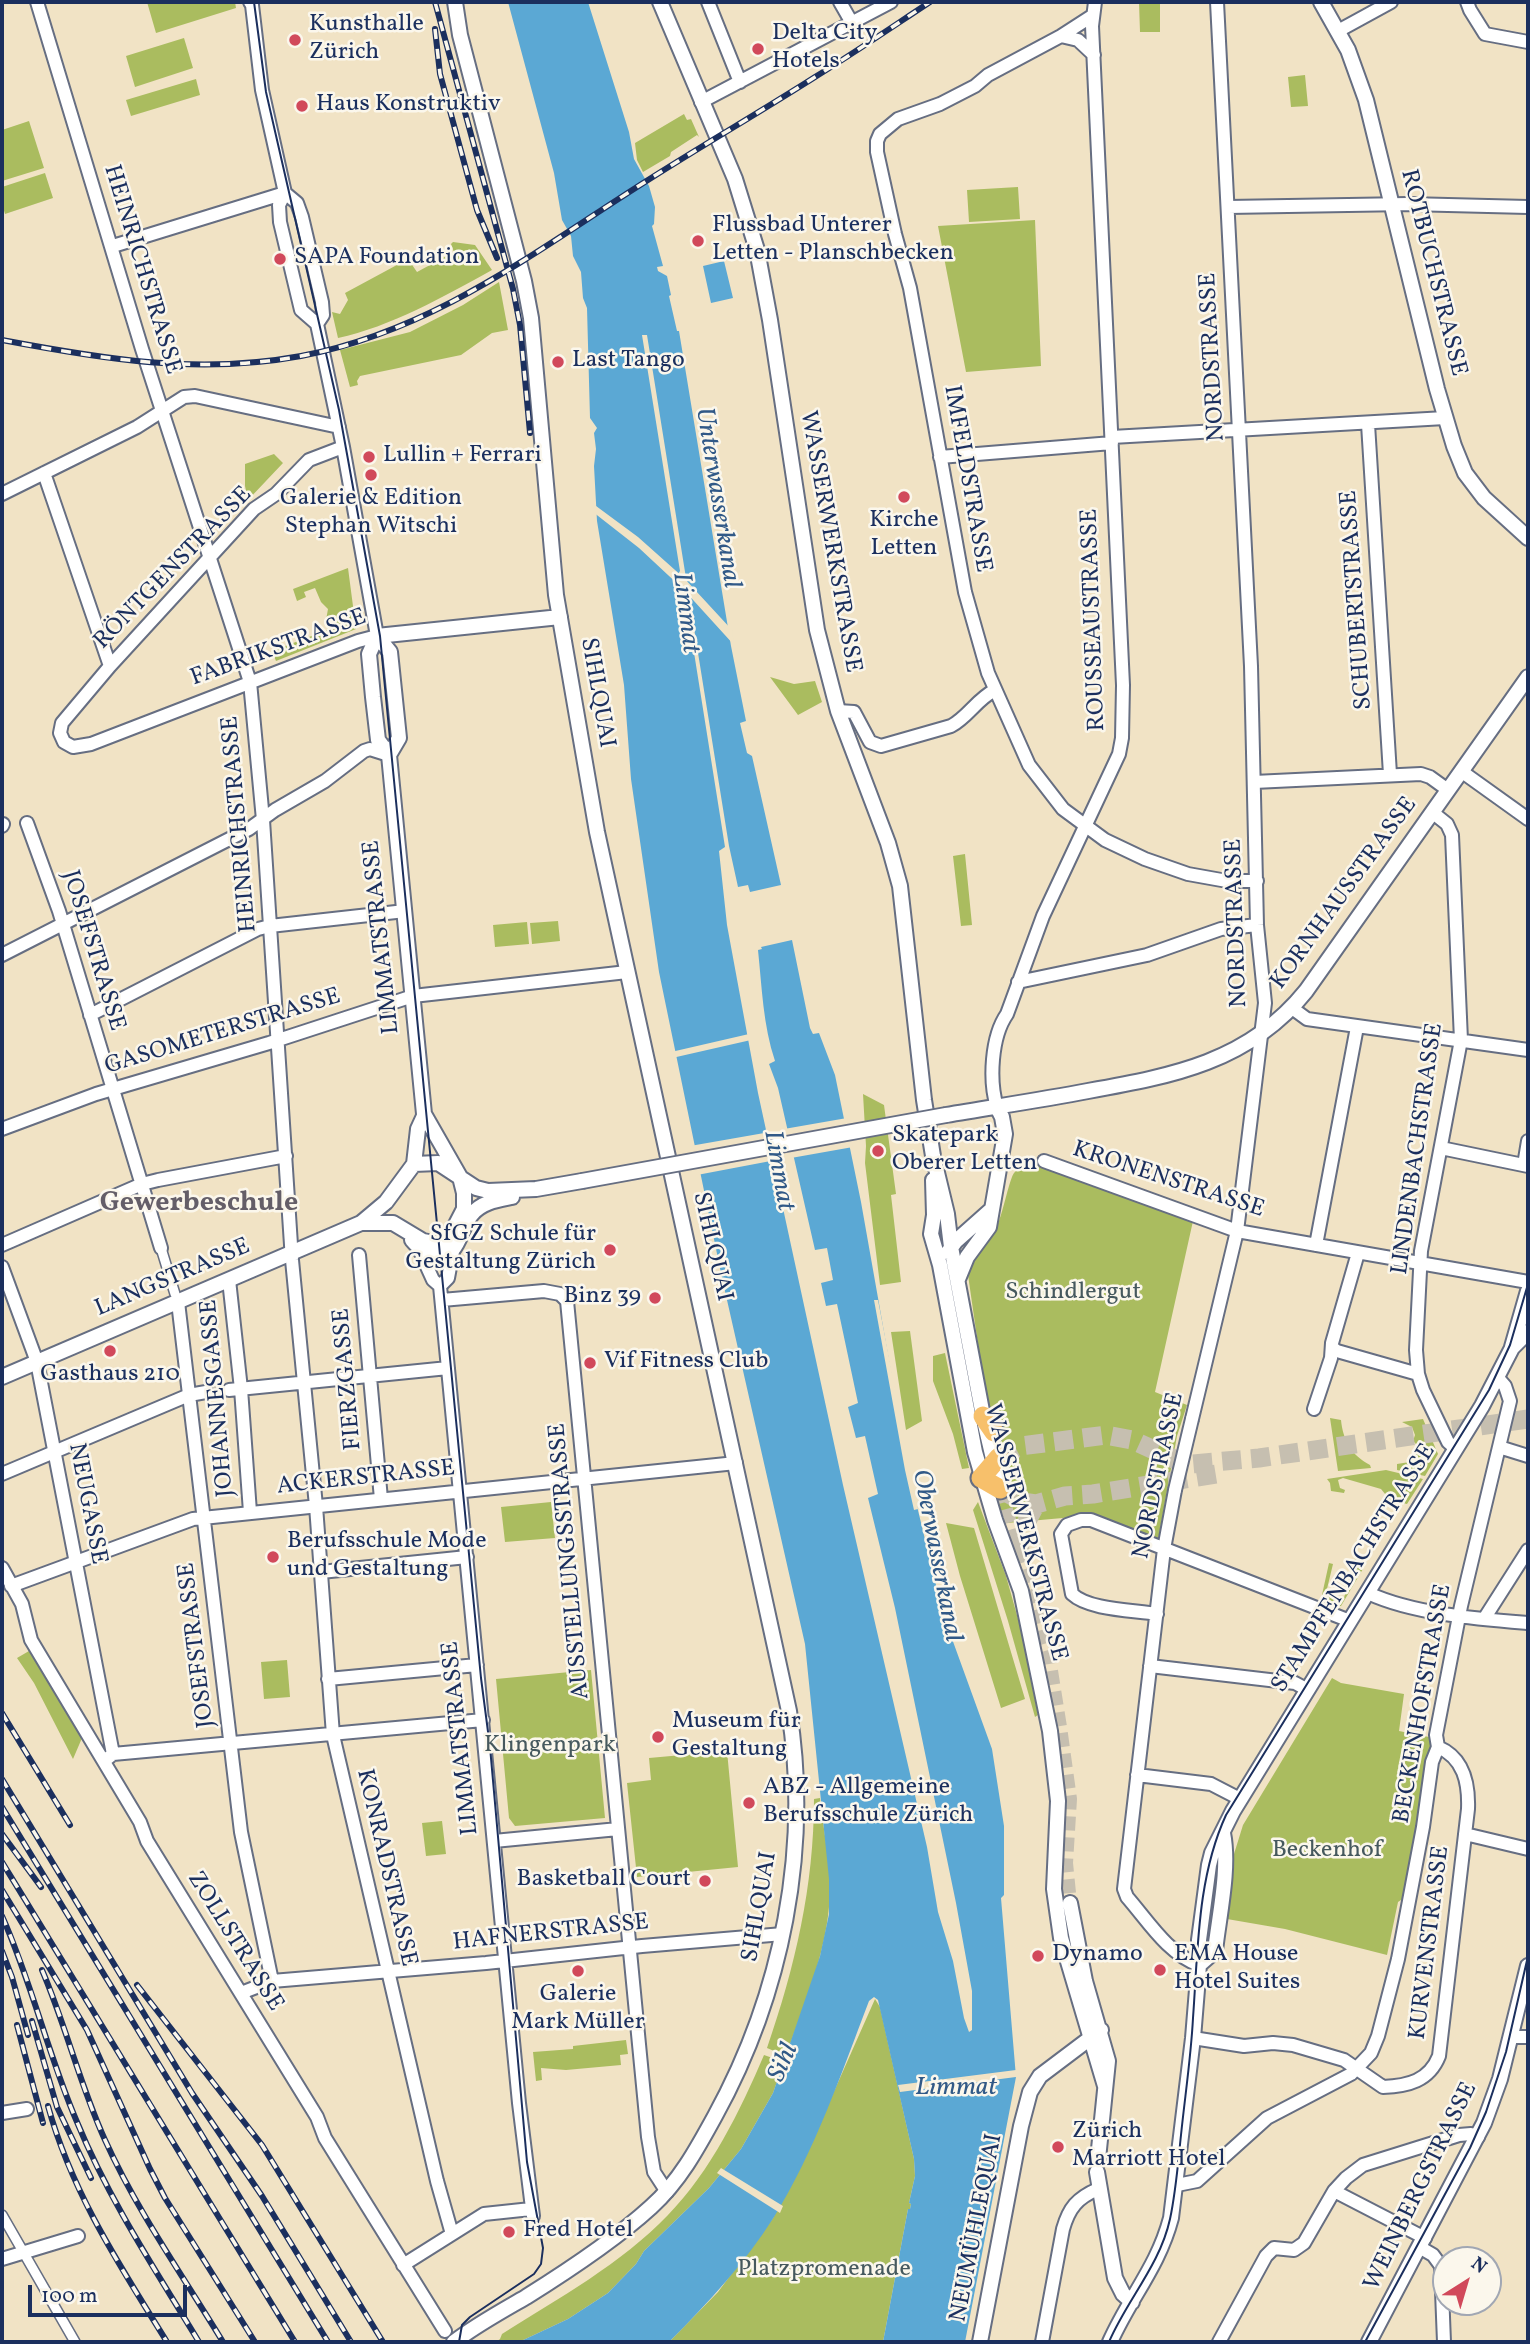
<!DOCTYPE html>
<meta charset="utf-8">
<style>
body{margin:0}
#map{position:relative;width:1530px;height:2344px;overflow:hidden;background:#f1e3c5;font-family:Vollkorn,serif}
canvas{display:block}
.frame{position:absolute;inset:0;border:4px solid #1b2f5e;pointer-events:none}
.north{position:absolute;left:1432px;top:2246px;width:70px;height:70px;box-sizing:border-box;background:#fbf7ec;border:2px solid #a1a7b3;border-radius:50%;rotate:37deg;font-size:19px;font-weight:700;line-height:28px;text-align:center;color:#1b2f5e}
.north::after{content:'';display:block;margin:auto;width:24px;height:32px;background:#d1495b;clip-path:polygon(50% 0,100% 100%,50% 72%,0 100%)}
.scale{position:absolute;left:28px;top:2285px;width:159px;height:32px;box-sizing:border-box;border:4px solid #1b2f5e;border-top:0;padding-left:9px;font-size:21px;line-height:24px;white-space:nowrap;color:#1b2f5e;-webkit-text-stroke:5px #fbf7ec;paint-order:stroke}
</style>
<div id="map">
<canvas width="1530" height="2344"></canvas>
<div class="frame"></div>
<div class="north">N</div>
<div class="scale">100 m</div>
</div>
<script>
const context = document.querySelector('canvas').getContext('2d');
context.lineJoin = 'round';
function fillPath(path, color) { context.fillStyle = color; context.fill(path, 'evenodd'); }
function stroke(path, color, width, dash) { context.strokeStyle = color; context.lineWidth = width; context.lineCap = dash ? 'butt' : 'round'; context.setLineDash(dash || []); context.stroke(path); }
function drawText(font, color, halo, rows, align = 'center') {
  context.font = font + ' Vollkorn,serif'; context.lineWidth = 5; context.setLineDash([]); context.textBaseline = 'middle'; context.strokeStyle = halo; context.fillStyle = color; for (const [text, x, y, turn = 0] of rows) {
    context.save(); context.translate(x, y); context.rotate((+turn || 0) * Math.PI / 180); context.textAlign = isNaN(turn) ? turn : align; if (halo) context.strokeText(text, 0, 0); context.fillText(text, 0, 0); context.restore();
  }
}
fillPath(new Path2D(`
 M147,2H235L236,8L156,33Z
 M1139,2H1160V32H1140Z
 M184,38L193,68L135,87L126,56Z
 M1305,75L1308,106L1291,107L1288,77Z
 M196,79L200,95L131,116L126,100Z
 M684,114L687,120L691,119L699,137L697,135L671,152L670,156L643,172L637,160L635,143Z
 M29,121L44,168L2,181V130Z
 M45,173L53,198L5,214L2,204V187Z
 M1018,187L1020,219L969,222L967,190Z
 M1035,220L1041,366L966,372L938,226Z
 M453,242L475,245L492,270C445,296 390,327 338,338L332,312L340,314L348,300L345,293L408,259L417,272L454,252L451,244Z
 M499,282L508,330L492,333L461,355L360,376L357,381L358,385L350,387L340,350L410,332L463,305Z
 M274,454L283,463L248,500L245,486V464Z
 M348,568L356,629L276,661L272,651L330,629L326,620L328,609L321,602L315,588L304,592L306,597L297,601L293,589Z
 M770,677L794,684L815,681L822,702L798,715Z
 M965,854L972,925L961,926L953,856Z
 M558,921L560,941L532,944L530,923Z
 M527,922L529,944L495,947L493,925Z
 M863,1094L884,1105L896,1194L891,1195L901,1282L880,1285L865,1163L866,1146Z
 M1034,1164L1193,1221L1155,1392L1187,1405L1177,1436L1158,1540L1085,1516L996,1524L984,1386L968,1275C974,1254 991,1240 999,1221C1003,1211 1010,1178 1014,1173C1020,1166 1026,1165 1034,1164Z
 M910,1331L922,1421L906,1430L891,1332Z
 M945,1353L969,1468L962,1469L953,1434L933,1381V1356Z
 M1330,1418L1341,1420C1343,1440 1351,1455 1370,1465L1371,1468L1338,1471Z
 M1423,1419L1438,1454L1425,1476L1397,1470V1464L1416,1461L1415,1452L1419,1447L1413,1441L1415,1435L1412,1427L1402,1422Z
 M1386,1470L1423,1479L1407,1504L1390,1500L1381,1489L1343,1478L1338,1480L1340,1488L1345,1490L1344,1493L1331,1491L1330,1483L1327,1479Z
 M551,1502L555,1538L505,1542L501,1507Z
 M978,1502L1006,1576L1020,1626L1038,1715L1035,1717L1008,1621L973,1510Z
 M946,1523L974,1528L1025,1699L1001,1708L960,1576Z
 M1355,1558L1367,1562L1341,1606H1336L1332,1610L1320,1604L1329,1563L1333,1564L1326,1593L1344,1598Z
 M29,1651L82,1738L73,1759L34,1683L17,1658Z
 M287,1660L290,1697L264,1699L261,1662Z
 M591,1670L605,1818L515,1826L509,1818L496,1679Z
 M1332,1678L1341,1683L1404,1694L1399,1731L1434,1738L1404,1898L1398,1902L1387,1955L1285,1929L1227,1919L1234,1854L1243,1825Z
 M727,1751L738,1867L637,1877L627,1783L651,1780L649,1758Z
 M820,1798C824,1836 834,1878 828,1916C822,1964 802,2010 786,2056L767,2048C795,1967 814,1886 814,1799Z
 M442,1821L446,1854L426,1856L422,1823Z
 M875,1999L880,2007L914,2159L915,2176L909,2203L911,2204L910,2209H908L883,2342H669L718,2292L773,2218L804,2159Z
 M626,2040L628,2054L620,2055L621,2065L566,2070L541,2068L542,2080L536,2081L533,2052L573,2049V2046Z
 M764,2055L784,2062L773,2093L741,2149L709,2188L644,2251L636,2264L608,2293L568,2319L519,2342H496L500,2339L502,2334C559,2298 621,2264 668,2215C711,2171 740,2111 764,2055Z`), '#aabc5f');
fillPath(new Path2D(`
 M508,2H588L629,132L634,159L649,186L655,207L654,224L652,226L663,266L657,267L658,271L667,276L671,295L669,296L677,331H679L731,646L746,721L740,723L747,753L752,756L781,885L750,892L748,885L738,887L729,846L647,335H642L680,571L678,574L680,593L685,596L725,847L719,851L727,925L758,1093L843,1485L927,1847L938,1912L953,1961L964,2018L969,2032L972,2030V1991L956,1903L895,1608L868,1498L878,1494L865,1436L856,1438L848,1407L858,1403L837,1304L826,1306L821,1283L833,1280L827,1248L815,1250L778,1088L769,1064L775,1061C763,1025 762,988 758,950L762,949L761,947L792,940L810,1028L813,1034L819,1033L835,1075L861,1202L909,1473L943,1614L992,1749L1004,1826V1895L1001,1898L1016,2077L965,2342H883L908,2209H910L911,2204L909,2203L915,2176L914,2159L878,2000L874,1997L869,2001C841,2074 815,2151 774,2217C745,2263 708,2303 670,2341L519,2342L568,2319L608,2293L636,2264L644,2251L709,2188L741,2149L773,2093L820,1956L829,1914V1879L805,1644L722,1278L659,972L631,779L624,685L597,521L594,466L596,449L594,433L597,428L590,418L587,308L583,298L581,272L573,256L571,236L562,220L554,173Z
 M724,261L733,298L711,303L703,266Z`), '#5ba8d4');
fillPath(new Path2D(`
 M592,503L638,537L684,578L732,630L734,645L684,590L682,577L683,589L639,548L593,512Z
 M749,1034L751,1040L672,1058L671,1052Z
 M847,1118L853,1147L791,1158L784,1129Z
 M770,1132L776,1160L697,1175L690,1146Z
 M874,1300H878L918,1509L914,1510L905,1470Z
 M1016,2070V2077L900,2092L898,2085Z
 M721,2168L783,2206L780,2213L717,2173Z`), '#f1e3c5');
stroke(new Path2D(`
 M206,1392L229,1390`), '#c6bfb0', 12, [12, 6]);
stroke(new Path2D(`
 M1000,1489L1048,1652L1060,1727L1070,1799L1066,1863L1070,1903`), '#c6bfb0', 14, [14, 7]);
stroke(new Path2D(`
 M999,1457L1021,1446L1106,1435L1132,1440L1176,1460L1192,1464L1259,1458L1528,1419
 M1000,1489L1023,1502L1036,1504L1065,1496L1093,1494L1216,1474
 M1020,1553L1019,1536L1036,1504`), '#c6bfb0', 19, [19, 10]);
const pedestrian = new Path2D(`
 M161,1248L175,1294
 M2,2215L75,2342`);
const minor = new Path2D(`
 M37,2L142,349L250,682L263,820L292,1260L316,1506L333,1735L437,2181L452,2234
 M708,2L740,82
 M840,2L852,23
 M1467,2L1470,10L1485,34L1528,42
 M1092,16L1061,36L988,75L975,86L940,104L898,119L880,134L877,141V152L895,234L910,288L965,592L988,673L1029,765L1063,809L1105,840L1145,859L1188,874L1227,881H1257
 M1338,31L1391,2
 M1061,36L1078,40L1094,55
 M701,102L891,2
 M285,193L279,205L280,222L301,310L317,324
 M1228,207L1408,204L1528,207
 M113,246L285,193
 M1368,424L1390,774
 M1112,437L1445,418
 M940,457L1112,443
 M44,473L110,666
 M2,494L137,427L184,397L195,396L339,427
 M838,711L854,712L870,742L881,746L951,726C968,717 977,699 995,690
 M64,742L73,747L91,744L358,641L377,636L343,447L317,324L323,315L322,302L302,217L297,203L285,193L262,90L252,5L250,2
 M64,742L60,733L62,723L110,666L254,509L276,494L309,460L343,447
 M1461,771L1528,819
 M1254,782L1421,774L1430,777L1448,790
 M1432,812L1447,824L1452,835L1461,1040L1421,1251L1416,1350L1418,1374L1423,1390L1448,1442L1456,1449
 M27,823L59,911L161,1248
 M2,826L3,824
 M2,955L249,829L275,810L325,781L364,751L370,749L389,755
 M1018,982L1147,955L1221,929L1257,925
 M1292,1008L1307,1019L1528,1050
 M90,1015L258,929L270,926L405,911
 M997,1107C989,1081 991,1037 1007,1014L1043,916L1119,754L1122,738L1123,685L1092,26L1095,2
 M2,1129L96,1094L269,1043L413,996L627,972
 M1441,1148L1528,1166
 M1044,1161L1237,1231L1528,1282
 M1524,1165L1528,1141
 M2,1245L142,1184L158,1180L286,1156
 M1316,1245L1357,1027
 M418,1247L433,1280L440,1286
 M359,1255L381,1499
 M2,1267L37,1362L113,1754
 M229,1280L241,1389L250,1512
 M440,1286L519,2103L533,2216
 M440,1286L448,1278L453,1251
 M442,1300L544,1291L560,1294L567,1301L648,2137L654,2172L667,2192
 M178,1302L241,1832L272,1981
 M1333,1348L1337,1351L1418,1374
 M229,1390L448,1368
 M1314,1409L1331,1358L1332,1343L1358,1253
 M1192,1419L1237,1231L1265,1003L1257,925L1251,666L1217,2
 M1499,1447L1528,1456
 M2,1474L189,1395L206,1392
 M1175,1490L1164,1549L1124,1889L1127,1897C1148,1921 1168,1954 1199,1965
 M2,1568L22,1604L31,1640L140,1822L147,1841L317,2117L325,2138L445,2331
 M321,1572L467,1557
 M11,1586L193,1519L736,1463
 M1368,1593C1413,1614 1479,1619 1528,1623
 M1157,1614C1133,1610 1089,1610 1072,1594L1061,1534L1067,1525L1081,1520H1091L1350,1621
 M1484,1619L1528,1550
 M1150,1666L1295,1683L1308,1690
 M328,1679L477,1665
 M108,1758L113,1754L483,1720
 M1137,1775L1211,1784L1240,1799
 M1465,1834L1528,1849
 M494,1841L618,1829
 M241,1993L272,1981L486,1963L642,1946L783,1934
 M1512,2037H1528
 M1193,2038L1244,2046L1273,2043L1293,2045L1344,2060L1383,2087C1408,2086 1429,2081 1439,2056L1468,1809C1469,1783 1464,1758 1438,1747
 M2,2113L27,2109
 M1177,2185L1197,2181L1267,2118L1351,2074L1371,2053L1378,2036L1398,1959L1423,1827L1432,1762L1438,1747L1436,1735L1461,1606L1510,1401L1505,1386L1498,1378
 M1334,2191L1425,2238
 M1421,2248L1433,2255L1441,2266L1444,2342
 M2,2259L78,2236
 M403,2265L484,2214L531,2209
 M1042,2342L1063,2229C1069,2208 1077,2198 1098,2189
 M1219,2342L1266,2256L1274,2248L1294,2250L1304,2243L1334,2191L1346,2178L1363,2165L1459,2135L1471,2134L1478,2137`);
const tertiary = new Path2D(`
 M660,2L735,179L757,250L770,320L817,630L838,711L888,843L900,886L924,1100L933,1156L947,1214L951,1247L983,1416L1000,1489
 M1321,2L1348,50L1366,100L1437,389L1454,446L1465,473L1484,498L1528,538
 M377,636L560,617
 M377,636L390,652L399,738L389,755
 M946,1115C993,1107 1041,1100 1088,1091C1172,1076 1249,1062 1306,991L1528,677
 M414,1164L438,1163L476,1188L488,1191L536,1189L582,1181
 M933,1180L934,1215L931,1234L940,1265L975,1452L995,1520L1021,1591L1050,1731L1058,1801L1054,1889L1061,1938L1105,2086
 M361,1223H393L423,1241L439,1244L450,1236L464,1209V1193L460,1177L424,1114L389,755L378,740L373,697L369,654L377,636
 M412,1240C418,1247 424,1253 434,1255C461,1259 458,1229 472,1214C482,1202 497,1200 512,1197
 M948,1252L956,1241L992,1209
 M958,1279L967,1257L989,1227L1005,1134L1002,1117L997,1107
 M1512,1347L1528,1291
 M2,1377L361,1223L386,1202L414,1164L418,1129L424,1116
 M1070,1903L1085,1981L1108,2061L1098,2159
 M1199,1965L1215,1951C1219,1915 1230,1868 1223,1833
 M1097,2172L1115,2278L1123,2294L1132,2302
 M454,2342C476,2325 502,2311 526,2297C566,2272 616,2239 651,2207C679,2182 697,2149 715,2116C782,1994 811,1849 789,1711L597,832L556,595L531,318L524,281L460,35L455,2
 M980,2342L1021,2126L1030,2092L1040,2076L1101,2030
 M1110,2342C1130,2297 1158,2267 1171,2218L1193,2038L1199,1965V1940L1209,1865L1212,1853L1233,1811L1482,1406L1512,1348L1528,1332
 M1369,2342L1484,2123L1500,2079L1528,1966`);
const trunk = new Path2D(`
 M983,1416L994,1432
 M999,1457L981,1478L1000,1489`);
stroke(pedestrian, '#666e82', 12);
stroke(minor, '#666e82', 16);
stroke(tertiary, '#666e82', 18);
stroke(trunk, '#666e82', 23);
stroke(pedestrian, '#fff', 9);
stroke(minor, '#fff', 12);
stroke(tertiary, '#fff', 14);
stroke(trunk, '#f7c06b', 19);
stroke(new Path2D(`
 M254,2L266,92L339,410L380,636L481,1678L490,1747L527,2162L543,2248L541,2264L534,2274L470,2317L462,2325L459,2342
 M1109,2342C1127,2300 1160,2265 1170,2219C1176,2191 1178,2163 1181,2135C1185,2096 1191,2057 1193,2018C1198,1951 1197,1878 1226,1815L1489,1390L1510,1345L1528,1284
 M1365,2342L1470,2148L1486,2112L1506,2052L1528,1956`), '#1b2f5e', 2);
const rail = new Path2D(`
 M435,2L513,289L520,325L530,433
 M435,29L440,74L477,210L497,258
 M2,340C103,359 198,375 301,356C434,331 537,250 648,180C703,145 760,112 815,77C854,53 892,27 930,2
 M2,1713L70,1825
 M2,1779L192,2093L262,2196L351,2342
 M2,1807L328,2342
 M2,1834L41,1887
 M2,1862L295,2342
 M2,1890L87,2030L150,2169L165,2198L255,2342
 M2,1916C32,1983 48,2055 77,2122C109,2200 156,2271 199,2342
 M2,1951L12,1977L28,2035
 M42,1970C66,2026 80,2085 105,2140C137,2211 183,2276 223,2342
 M137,1985L262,2145L383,2342
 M32,2021L57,2107L91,2178
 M17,2025L43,2123
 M48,2106C72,2193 120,2266 167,2342`);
stroke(rail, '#1b2f5e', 6);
stroke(rail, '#fbf7ec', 3.5, [10]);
const minorBridge = new Path2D(`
 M1175,1490L1192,1419`);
const tertiaryBridge = new Path2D(`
 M582,1181L946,1115`);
stroke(minorBridge, '#666e82', 16, []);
stroke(tertiaryBridge, '#666e82', 18, []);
stroke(minorBridge, '#fff', 12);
stroke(tertiaryBridge, '#fff', 14);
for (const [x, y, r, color] of [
 [295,40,7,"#d1495b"],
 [758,49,7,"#d1495b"],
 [302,106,7,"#d1495b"],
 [698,241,7,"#d1495b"],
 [280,259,7,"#d1495b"],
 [558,362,7,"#d1495b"],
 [369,457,7,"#d1495b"],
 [371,475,7,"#d1495b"],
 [904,497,7,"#d1495b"],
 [878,1151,7,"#d1495b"],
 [610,1250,7,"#d1495b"],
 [655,1298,7,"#d1495b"],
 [110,1351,7,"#d1495b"],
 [590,1363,7,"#d1495b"],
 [273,1557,7,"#d1495b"],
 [658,1737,7,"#d1495b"],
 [749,1803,7,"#d1495b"],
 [705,1881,7,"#d1495b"],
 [1038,1956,7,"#d1495b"],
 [1160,1970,7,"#d1495b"],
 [578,1971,7,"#d1495b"],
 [1058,2147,7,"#d1495b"],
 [509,2232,7,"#d1495b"]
]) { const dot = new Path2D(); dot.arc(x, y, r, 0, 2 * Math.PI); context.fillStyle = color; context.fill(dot); stroke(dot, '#fbf7ec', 2.5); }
drawText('24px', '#1b2f5e', '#fbf7ec', [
 ["Kunsthalle",309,26],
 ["Zürich",309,54],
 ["Delta City",772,35],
 ["Hotels",772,63],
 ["Haus Konstruktiv",316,106],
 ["Flussbad Unterer",712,227],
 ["Letten - Planschbecken",712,255],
 ["SAPA Foundation",294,259],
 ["Last Tango",572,362],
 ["Lullin + Ferrari",383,457],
 ["Galerie & Edition",371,500,"center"],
 ["Stephan Witschi",371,528,"center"],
 ["Kirche",904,522,"center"],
 ["Letten",904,550,"center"],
 ["Skatepark",892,1137],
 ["Oberer Letten",892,1165],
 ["SfGZ Schule für",596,1236,"right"],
 ["Gestaltung Zürich",596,1264,"right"],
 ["Binz 39",641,1298,"right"],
 ["Vif Fitness Club",604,1363],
 ["Gasthaus 210",110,1376,"center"],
 ["Berufsschule Mode",287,1543],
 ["und Gestaltung",287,1571],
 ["Museum für",672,1723],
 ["Gestaltung",672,1751],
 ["ABZ - Allgemeine",763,1789],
 ["Berufsschule Zürich",763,1817],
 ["Basketball Court",691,1881,"right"],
 ["Dynamo",1052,1956],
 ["EMA House",1174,1956],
 ["Hotel Suites",1174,1984],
 ["Galerie",578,1996,"center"],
 ["Mark Müller",578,2024,"center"],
 ["Zürich",1072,2133],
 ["Marriott Hotel",1072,2161],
 ["Fred Hotel",523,2232]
], 'left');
drawText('24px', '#1b2f5e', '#fbf7ec', [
 ["HEINRICHSTRASSE",141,270,73],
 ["ROTBUCHSTRASSE",1432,273,76],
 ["NORDSTRASSE",1214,357,-93],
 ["IMFELDSTRASSE",966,479,80],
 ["WASSERWERKSTRASSE",829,542,80],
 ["RÖNTGENSTRASSE",174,569,-46],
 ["SCHUBERTSTRASSE",1358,600,-94],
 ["ROUSSEAUSTRASSE",1095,620,-92],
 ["FABRIKSTRASSE",279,649,-20],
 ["SIHLQUAI",596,693,80],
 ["HEINRICHSTRASSE",241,824,-95],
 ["KORNHAUSSTRASSE",1345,894,-54],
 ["NORDSTRASSE",1238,923,-92],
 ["LIMMATSTRASSE",383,937,-96],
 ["JOSEFSTRASSE",92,951,73],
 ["GASOMETERSTRASSE",223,1033,-17],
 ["LINDENBACHSTRASSE",1419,1149,-82],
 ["KRONENSTRASSE",1168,1181,18],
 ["SIHLQUAI",711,1247,77],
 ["LANGSTRASSE",173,1279,-23],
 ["FIERZGASSE",349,1379,-95],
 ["JOHANNESGASSE",219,1398,-95],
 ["NORDSTRASSE",1160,1476,-78],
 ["ACKERSTRASSE",366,1479,-6],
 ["NEUGASSE",86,1504,79],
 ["WASSERWERKSTRASSE",1024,1533,75],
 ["AUSSTELLUNGSSTRASSE",571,1561,-95],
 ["STAMPFENBACHSTRASSE",1355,1569,-58],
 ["JOSEFSTRASSE",198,1645,-97],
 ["BECKENHOFSTRASSE",1424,1704,-80],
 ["LIMMATSTRASSE",462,1738,-96],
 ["KONRADSTRASSE",385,1868,77],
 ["SIHLQUAI",761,1907,-80],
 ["HAFNERSTRASSE",551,1934,-6],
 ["ZOLLSTRASSE",234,1942,58],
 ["KURVENSTRASSE",1431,1943,-83],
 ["WEINBERGSTRASSE",1422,2187,-64],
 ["NEUMÜHLEQUAI",978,2228,-79]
]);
drawText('24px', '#46595e', '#fbf7ec', [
 ["Schindlergut",1073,1294],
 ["Klingenpark",550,1747],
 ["Beckenhof",1327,1852],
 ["Platzpromenade",824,2271]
]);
drawText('italic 26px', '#315987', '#fbf7ec', [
 ["Unterwasserkanal",716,498,81],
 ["Limmat",684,613,83],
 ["Limmat",777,1171,80],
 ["Oberwasserkanal",935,1556,79],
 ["Sihl",785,2063,-66],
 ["Limmat",956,2089]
]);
drawText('bold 28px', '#645e68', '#fbf7ec', [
 ["Gewerbeschule",199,1205]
]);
</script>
